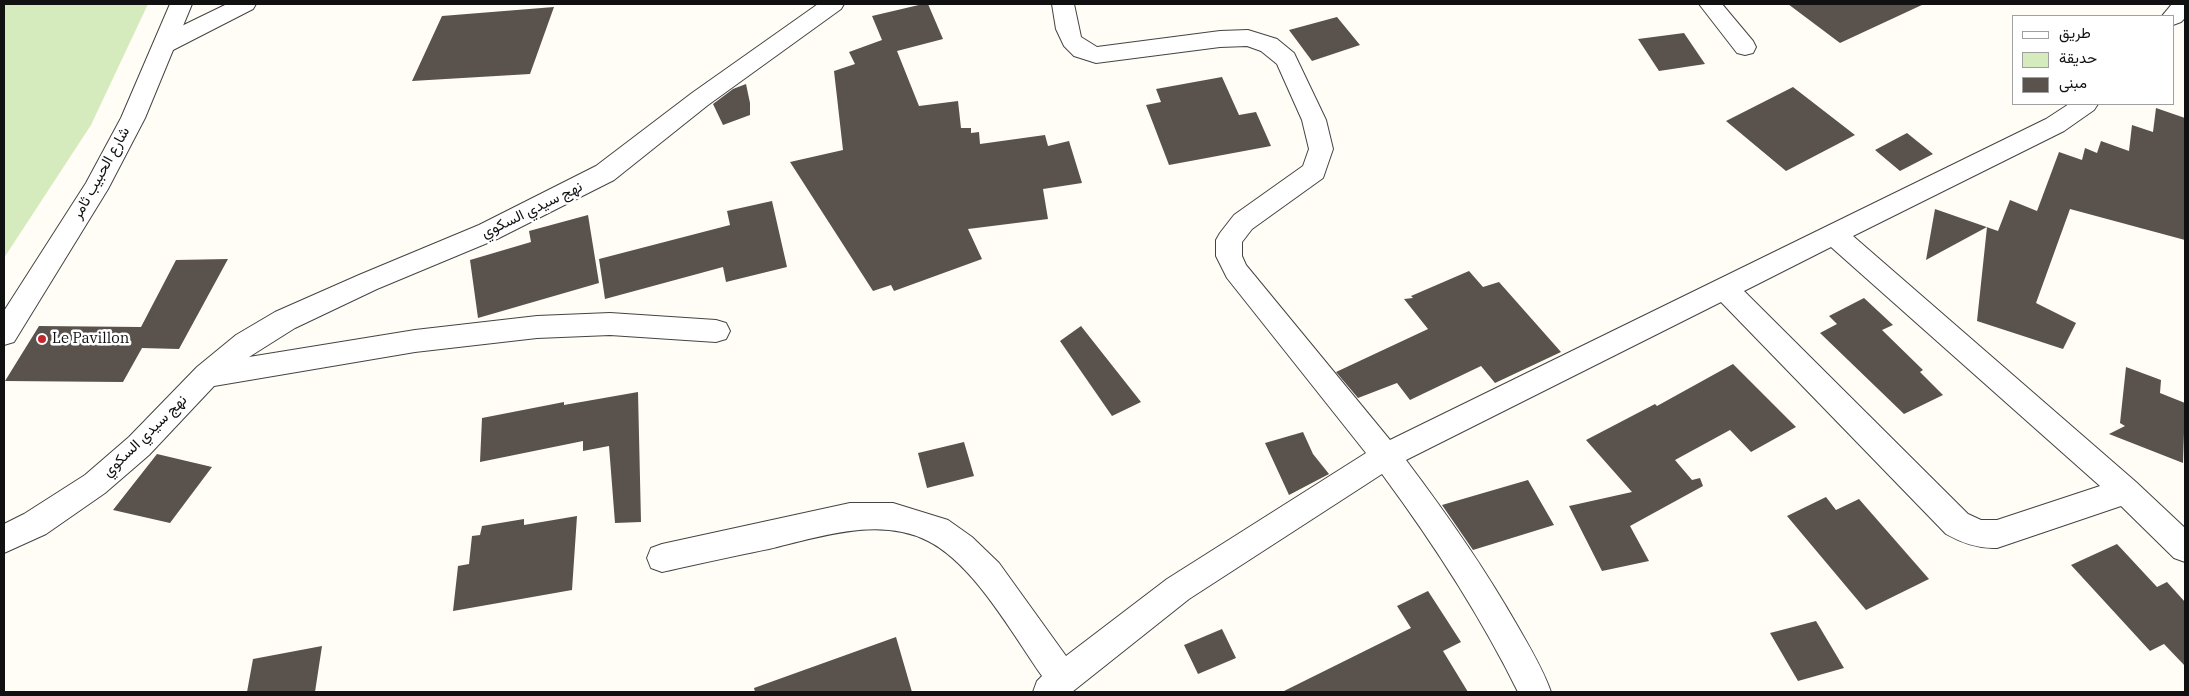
<!DOCTYPE html>
<meta charset="utf-8">
<style>
body{margin:0}
#map{position:relative;width:2189px;height:696px;overflow:hidden;background:#fffdf5;font-family:"IBM Plex Serif",Vazirmatn,serif}
canvas{display:block}
.frame{position:absolute;inset:0;border:5px solid #111;pointer-events:none}
.legend{position:absolute;left:2012px;top:15px;width:162px;height:90px;box-sizing:border-box;background:#fff;border:1px solid #a0a0a0;margin:0;padding:6px 9px;list-style:none;font-size:15px;color:#111}
.legend li{display:flex;align-items:center;gap:10px;height:25px}
.legend b{width:25px;border:1px solid #a0a0a0}
</style>
<div id="map">
<canvas width="2189" height="696"></canvas>
<div class="frame"></div>
<ul class="legend">
<li><b style="height:6px;background:#fff"></b>طريق</li>
<li><b style="height:14px;background:#d5ebbd"></b>حديقة</li>
<li><b style="height:14px;background:#5a524d"></b>مبنى</li>
</ul>
</div>
<script>
const context = document.querySelector('canvas').getContext('2d');
context.lineJoin = 'round';
function fillPath(path, color) { context.fillStyle = color; context.fill(path, 'evenodd'); }
function stroke(path, color, width, dash) { context.strokeStyle = color; context.lineWidth = width; context.lineCap = dash ? 'butt' : 'round'; context.setLineDash(dash || []); context.stroke(path); }
function drawText(font, color, halo, rows, align = 'center') {
  context.font = font + ' "IBM Plex Serif",Vazirmatn,serif'; context.lineWidth = 5; context.setLineDash([]); context.textBaseline = 'middle'; context.strokeStyle = halo; context.fillStyle = color; for (const [text, x, y, turn = 0] of rows) {
    context.save(); context.translate(x, y); context.rotate((+turn || 0) * Math.PI / 180); context.textAlign = isNaN(turn) ? turn : align; if (halo) context.strokeText(text, 0, 0); context.fillText(text, 0, 0); context.restore();
  }
}
fillPath(new Path2D(`
 M4,4H148L91,125L4,258Z`), '#d5ebbd');
fillPath(new Path2D(`
 M923,4H928L943,39L897,51L919,106L958,101L961,128H971V133L979,132L980,144L1045,135L1048,146L1069,141L1082,183L1043,189L1048,219L968,229L982,259L894,291L891,285L873,291L790,162L843,150L834,71L855,64L849,52L882,40L872,16Z
 M1788,4H1924L1840,43Z
 M554,7L530,74L412,81L442,16Z
 M1337,17L1360,45L1312,61L1289,30Z
 M1684,33L1705,64L1659,71L1638,39Z
 M1222,77L1239,115L1256,112L1271,146L1169,165L1146,105L1161,102L1156,89Z
 M746,84L750,103V115L723,125L713,104L733,89Z
 M1793,87L1855,135L1786,171L1726,121Z
 M2156,108L2185,118V240L2070,209L2036,303L2076,323L2063,349L1977,321L1987,227L1926,260L1935,209L1998,231L2010,200L2037,211L2059,152L2082,160L2085,148L2097,153L2101,141L2129,151L2132,125L2153,132Z
 M1907,133L1933,154L1900,171L1875,150Z
 M772,201L787,267L726,282L723,267L605,299L599,259L730,225L727,211Z
 M588,215L599,283L478,318L470,260L531,242L529,231Z
 M228,259L179,349L142,348L123,382L5,381L39,326L141,327L176,260Z
 M1469,271L1483,287L1499,282L1561,352L1495,383L1481,366L1410,400L1397,383L1358,398L1336,372L1428,329L1404,299L1413,298L1411,296Z
 M1864,298L1893,325L1882,330L1923,370L1920,372L1943,395L1904,414L1820,333L1837,324L1829,316Z
 M1081,326L1141,402L1112,416L1060,341Z
 M1733,364L1796,427L1751,452L1730,430L1675,460L1692,480L1700,478L1703,486L1630,526L1649,561L1602,571L1569,506L1632,492L1586,440L1655,404L1657,406Z
 M2126,367L2161,380L2160,393L2185,403L2183,463L2109,434L2125,426L2120,423Z
 M638,392L641,522L615,523L609,446L583,451V441L480,462L482,418L564,402V405Z
 M1303,432L1313,454L1329,474L1289,495L1265,443Z
 M964,442L974,476L927,488L918,453Z
 M157,454L212,467L170,523L113,510Z
 M1528,480L1554,525L1473,550L1442,505Z
 M1826,497L1836,510L1859,499L1929,579L1866,610L1787,516Z
 M577,516L572,590L453,611L458,566L469,564L472,536L480,535L482,526L524,519V525Z
 M2117,544L2157,587L2167,582L2185,602V666L2164,644L2150,651L2071,565Z
 M1428,591L1461,642L1443,651L1468,692H1282L1411,628L1397,606Z
 M1816,621L1844,668L1798,681L1770,633Z
 M1222,629L1236,658L1198,674L1184,645Z
 M896,637L912,692H755L754,688Z
 M322,646L315,692H247L253,659Z`), '#5a524d');
const minor = new Path2D(`
 M227,4H256L253,9L173,50L165,52L157,50L154,44L157,38Z
 M818,4H844L841,9L708,105L614,180L497,239L377,289L295,328L249,357L415,330L537,316L610,313L716,320L726,323L730,331L726,339L716,342L610,335L537,338L415,352L214,386L149,455L105,493L46,534L4,553V524L24,514L85,475L129,437L197,367L236,335L275,312L359,275L479,225L596,166L692,93Z
 M1052,4H1074L1081,37L1097,47L1220,31L1248,30L1277,39L1294,53L1326,120L1333,149L1323,178L1252,229L1242,242V256L1246,265L1390,440L2046,119L2069,104H2098L2094,110L2064,131L1853,236L2136,482L2185,528V562L2174,558L2121,506L1997,548C1979,549 1962,543 1946,534L1721,302L1406,460C1446,513 1484,567 1517,625C1529,646 1543,669 1551,692H1518C1480,615 1433,543 1382,474L1189,599L1072,692H1033L1037,681L1042,676C1013,635 974,564 928,541C879,516 819,537 769,549C733,556 698,564 662,572L651,568L647,558L651,548L662,544L850,503H893L948,520L972,537L999,563L1066,656L1167,579L1366,453L1227,278L1216,256V240L1220,233L1234,215L1303,166L1309,149L1302,120L1277,64L1261,51L1247,46L1220,47L1096,63L1074,56L1064,46L1056,29ZM1831,247L2100,486L1997,520H1981L1968,514L1744,291Z
 M1699,4H1722L1753,41L1756,47L1753,53L1745,55L1737,53Z
 M2172,4H2185V18L2181,22L2173,25V16H2162Z`);
const tertiary = new Path2D(`
 M170,4H192L145,118L108,189L14,342L4,345V311L86,183L121,118Z`);
stroke(minor, '#444', 2);
stroke(tertiary, '#444', 2);
fillPath(minor, '#fff');
fillPath(tertiary, '#fff');
for (const [x, y, r, color] of [
 [42,339,5,"#c4262e"]
]) { const dot = new Path2D(); dot.arc(x, y, r, 0, 2 * Math.PI); context.fillStyle = color; context.fill(dot); stroke(dot, '#fff', 2); }
drawText('15px', '#111', '#fff', [
 ["شارع الحبيب ثامر",101,173,-61],
 ["نهج سيدي السكوي",532,210,-26],
 ["نهج سيدي السكوي",145,436,-44]
]);
drawText('15px', '#111', '#fff', [
 ["Le Pavillon",52,339]
], 'left');
</script>
